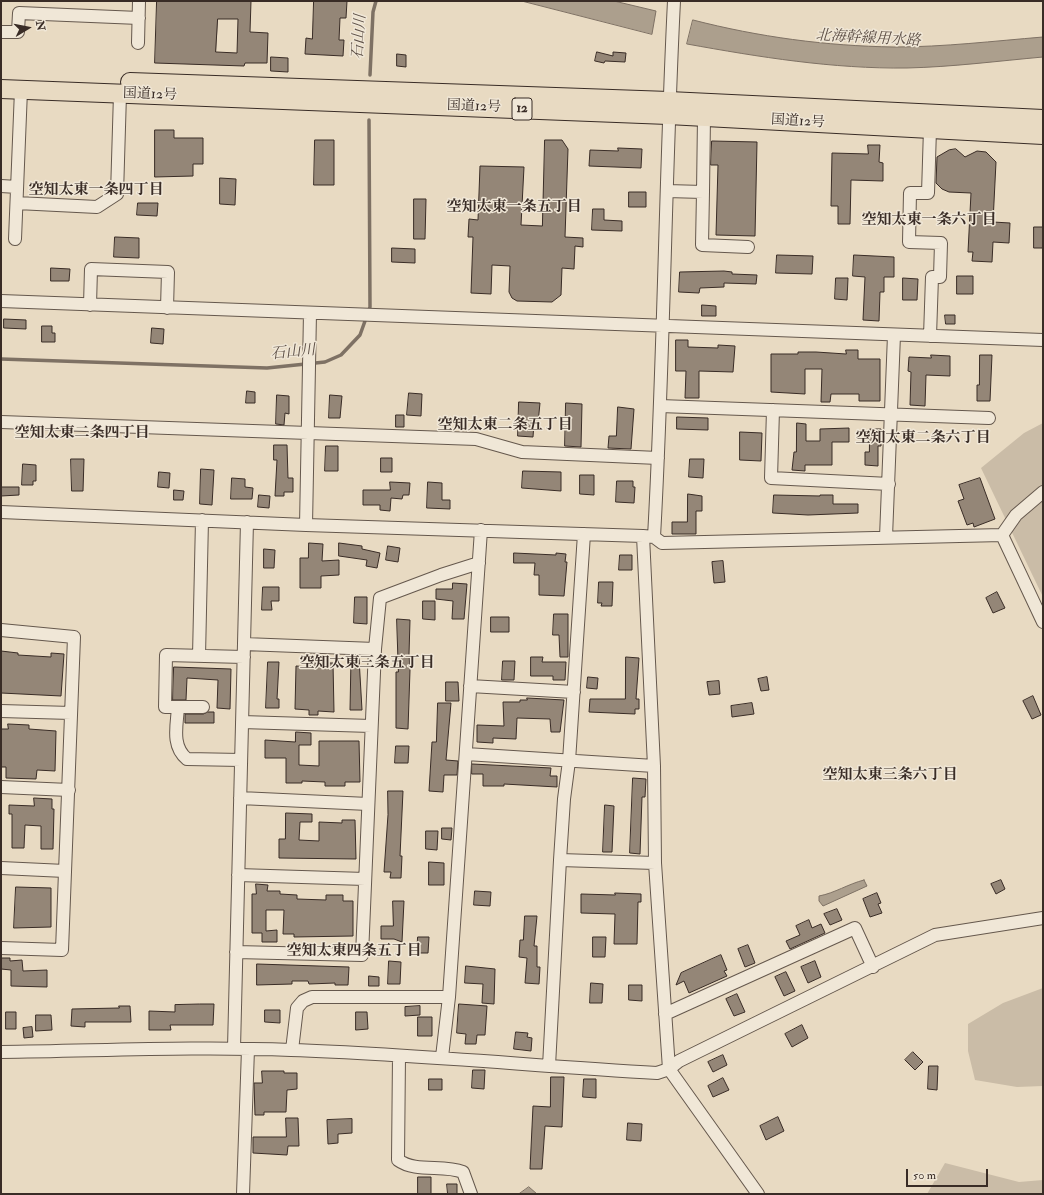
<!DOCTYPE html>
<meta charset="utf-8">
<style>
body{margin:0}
#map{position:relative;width:1044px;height:1195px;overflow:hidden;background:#e8dac2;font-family:"IM FELL Double Pica",serif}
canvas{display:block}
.frame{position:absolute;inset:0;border:2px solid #392c26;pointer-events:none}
.north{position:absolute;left:8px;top:8px;width:40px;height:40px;-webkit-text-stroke:3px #f0e7d7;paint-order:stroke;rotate:80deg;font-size:11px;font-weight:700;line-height:16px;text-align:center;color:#392c26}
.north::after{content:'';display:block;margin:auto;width:14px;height:18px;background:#392c26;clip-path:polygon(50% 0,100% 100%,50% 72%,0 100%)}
.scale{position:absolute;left:906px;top:1169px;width:82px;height:18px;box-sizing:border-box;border:2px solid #392c26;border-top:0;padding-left:5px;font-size:12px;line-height:14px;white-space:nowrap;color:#392c26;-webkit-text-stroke:3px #f0e7d7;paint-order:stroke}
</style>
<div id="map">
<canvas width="1044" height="1195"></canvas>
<div class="frame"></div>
<div class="north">N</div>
<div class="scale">50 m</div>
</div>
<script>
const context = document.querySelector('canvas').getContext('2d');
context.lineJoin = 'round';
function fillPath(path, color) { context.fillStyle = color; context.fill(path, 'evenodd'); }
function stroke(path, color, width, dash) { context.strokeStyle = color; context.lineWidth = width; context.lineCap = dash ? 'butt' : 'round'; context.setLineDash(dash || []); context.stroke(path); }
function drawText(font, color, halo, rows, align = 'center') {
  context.font = font + ' "IM FELL Double Pica","Noto Serif JP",serif'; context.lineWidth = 3; context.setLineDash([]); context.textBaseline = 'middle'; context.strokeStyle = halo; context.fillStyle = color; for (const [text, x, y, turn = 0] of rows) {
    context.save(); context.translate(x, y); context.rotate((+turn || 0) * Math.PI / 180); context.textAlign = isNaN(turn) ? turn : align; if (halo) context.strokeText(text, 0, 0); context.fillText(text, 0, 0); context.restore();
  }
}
fillPath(new Path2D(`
 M1043,423V597L981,468L1024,433Z
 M1043,988V1086L1017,1087L975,1080L968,1051V1024L1003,1003Z
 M945,1163L1019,1182L1043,1180V1194H927Z`), '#cabca7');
const water = new Path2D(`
 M522,1H614L656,11L652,34Z
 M693,20C759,37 826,46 894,47C944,47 994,41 1043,37V57C998,61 952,67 907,68C833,69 759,57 687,44Z
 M864,880L867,886L823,906L819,901V896C835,893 848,884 864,880Z
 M529,1187L537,1194H519Z`);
fillPath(water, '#ac9f8d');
stroke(water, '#7e7164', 1);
stroke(new Path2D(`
 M370,75L373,12L376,1
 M1,359L267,368L325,362L341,355L360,335L370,307L369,120`), '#7e7164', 3.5);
const building = new Path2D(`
 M157,1H251L250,32L268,33L267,63H245L244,66L155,63ZM218,19H238L237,53L216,52Z
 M314,1H347L346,18H340L339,40H344L343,56L305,54L306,38L312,39Z
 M597,52L613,56V52L626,53L625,62L605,61L604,63L595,61Z
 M397,54L406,55V67L397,66Z
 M271,57L288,58V72L271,71Z
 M155,130H174V138H203V164H193V176L155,177Z
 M315,140H334V185H314Z
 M545,140H562L568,149L565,237L583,238V247L575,246L574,269L562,268L561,295L552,302L517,301L512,298L509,292L510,266L492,265L491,294L471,293L473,237H468L469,219L478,220L480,166L524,167L521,225L542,226Z
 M712,141L757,142L755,236L716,235L718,165H711Z
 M868,145H880L879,162L883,163V181L851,180L850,224H838V206H831L832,153L868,154Z
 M618,148L642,149L641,168L589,166L590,150L618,151Z
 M956,149L965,157L977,151L986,152L996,162L993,222L1010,223L1009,243L993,242L992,262L972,261L973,252H968L971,193L949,192L942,189L936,183L937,157L949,150Z
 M220,178L236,179L235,205L220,204Z
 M629,192H646V207H629Z
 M414,199H426L425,239H414Z
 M138,203H158L157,216L137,215Z
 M593,209H604V220L622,221V231L592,230Z
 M1034,227H1043V248H1034Z
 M115,237L139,238V258L114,257Z
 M392,248L415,249V263L392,262Z
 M777,255L813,256L812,274L776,273Z
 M854,255L894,257V277H884V292H880L879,321L863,320L865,277L853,276Z
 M51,268L70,269L69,281H51Z
 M680,272L724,271L732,272V274L757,275L756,284L724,283V287L700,288L699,293L679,292Z
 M957,276H973V294H957Z
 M836,278H848L847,300L835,299Z
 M903,278L918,279L917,300H903Z
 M702,305L716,306V316H702Z
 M945,315H955V324H946Z
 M4,319L26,320V329L4,328Z
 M42,326H52V333H55V342H42Z
 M152,328L164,329L163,344L151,343Z
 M676,340H688V347L718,348V345L735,346L733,372L699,371V398H685L686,371H676Z
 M846,350H858V359H880V401H859V394H831L830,402H821L822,369H805V394L771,392V354H798V352H816L846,354Z
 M931,355L950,356V376L926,375L925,406L910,405L911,372L908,371L909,357L931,358Z
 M980,355H992L990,401H977V385H979Z
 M247,391L255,392V403H246Z
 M409,393L422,394L421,416L407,415Z
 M277,395L289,396V414L285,413L284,425L276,424Z
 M330,395L342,396L340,418H329Z
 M519,402L540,403L538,423H534L533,437L518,436Z
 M566,403L582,404L581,447L565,446Z
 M618,407L634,409L631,449L608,448L609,436H616Z
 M396,415H404V427H396Z
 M677,417L708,418V430L677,429Z
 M797,423L806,424V441H820V429L849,428V442H832V465H805V471L792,470L794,452H796Z
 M870,429H881V446H878V466L865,465V452H869Z
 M740,432L762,433L761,461L740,460Z
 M274,445H287L288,478H293V492H284V496H275L277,460H274Z
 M326,446H338V471H325Z
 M381,458H392V472H381Z
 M71,459H84L83,491H72Z
 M690,459H704L703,478L689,477Z
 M23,464L36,465V481H33V485H22Z
 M201,469L214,470L212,505L200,504Z
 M523,471L561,472V491L522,488Z
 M159,472L170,473L169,488L158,487Z
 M580,475H594V495L580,494Z
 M232,478L245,479V487L253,488L252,499H231Z
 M980,478L995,519L974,527L973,523L967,525L958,501L964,499L959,485Z
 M617,481H633V487H635L634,503L616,502Z
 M390,482L410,483L409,495H403L402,499L391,498L390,511L380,510V505H363V490H390Z
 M428,482L442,483V500H450V509L427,508Z
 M1,487H19V495L1,496Z
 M174,490L184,491L183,500H174Z
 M688,494L702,496V511H696V534H672V522H687Z
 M259,495L270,496L269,508L258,507Z
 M774,495L820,496V495H833V504H858V513L808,515L773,513Z
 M309,543L323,544L322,561L339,560V575L321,576V588H300V558H308Z
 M339,543L362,546V549L380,553L377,568L366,566L367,560L339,556Z
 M388,546L400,548L398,562L386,560Z
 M264,549L275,550L274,568H264Z
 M514,553L556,555V553L566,554L565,562H567L564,596L539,595V575H534L535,563H514Z
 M620,555H632V570H619Z
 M723,561L725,582L714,583L712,562Z
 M599,582H613L612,606H601L602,603H598Z
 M453,583L467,584L464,619H452L453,601L436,599V589H452Z
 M263,587H279V601H271L272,610H262Z
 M997,592L1005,608L993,613L986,598Z
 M355,597H367V624L354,623Z
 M423,601H435V620L423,619Z
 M554,614H568V657H560L559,635H553Z
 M491,617H509V632H491Z
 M397,619L410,620L409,654L410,670L408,729L396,728V672H398Z
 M1,651L18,653V655L51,657V653L64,654L61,696L1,693Z
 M531,657H543L542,662H566L565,680H553V676H531Z
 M626,657L639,658L636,699H639V709H635V714L589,712L590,699H625Z
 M359,658L362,710H350L351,659Z
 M503,661H515L514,680H502Z
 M268,662H279L277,699H279V708H266Z
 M310,663H333L334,712L318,711V715H309V710L295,709L296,666L310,667Z
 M174,667L231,669L230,709L217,708L218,680L187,678L186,700H173Z
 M588,677L598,678L597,689L587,688Z
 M767,677L769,690L761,691L758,679Z
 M719,681L720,694L709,695L707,682Z
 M446,682H458L459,701H446Z
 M1033,696L1041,715L1032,719L1023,701Z
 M527,698L564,700L560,732H551L550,719L517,718L516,739L493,738V743L477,742V725L504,726L503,702H520V700H527Z
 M438,703H451L446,760L458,761L457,775H444L443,792L429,791L432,742H436Z
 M752,703L754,714L732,717L731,706Z
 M208,712H214V723H185V714H203Z
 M8,724L29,725V729L56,731L55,771L37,770L36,779L6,778V767H1V729H8Z
 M296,732L311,733V745H299V765L319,766V741H359L360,782H345V786H325V782L302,781V783H286V758H265V740L295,742Z
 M396,746H409L408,763H395Z
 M472,764L551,768L550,776H557V787L504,784V786H483V774H472Z
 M633,778L646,779L645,797H642L640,854L630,853Z
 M388,791H403L400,856H402L401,878H390L391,872H384L388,815Z
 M34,798L52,799V809H54L53,849H41V826L25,825L24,848H12V814H9V805L34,806Z
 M605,805L614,806L612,852H603Z
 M286,813L312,814V822H300L299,840L319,841V822L342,823V820H355L356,859L279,858V839H285Z
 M442,828H452L451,840L442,839Z
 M426,831H438L437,850L426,849Z
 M429,862L444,863V885H429Z
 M1001,880L1005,889L996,894L991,884Z
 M256,884L268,885L267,891H280V894L297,895V899L326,900V895H343V901H353V936L294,937V934H283L284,910H266V931L277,930V942H262V933H252V894H256Z
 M16,887L51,888V927L14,928Z
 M475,891L491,892L490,906L474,905Z
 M615,893L641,894V902H638L637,944H614L615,914L581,913V894L615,895Z
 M877,893L881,903L878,904L882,913L870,917L863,899Z
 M393,901H404L402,942L394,939H381V926H393Z
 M837,909L842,920L830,925L824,914Z
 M525,916H537L534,946H537V967H540L539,984L525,983L527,958L519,957L520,940H523Z
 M809,920L812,928L821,924L825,933L790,949L786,941L800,935L796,926Z
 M418,937H429L428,953H417Z
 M593,937H606L605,957H593Z
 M748,945L755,963L745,967L738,949Z
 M721,955L727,970L724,971L727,976L689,993L684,981L676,985L681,973Z
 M2,958H10V961L22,960L23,971L47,970V987L11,986V970L1,969Z
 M389,961L401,962L400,984H388Z
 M815,961L821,977L808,983L801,967Z
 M257,964L349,967L348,985H335V983L309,984L308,981H292V984L257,985Z
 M466,966L495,969L494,1004L482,1003L483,984L465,983Z
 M786,972L795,991L784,996L775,977Z
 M369,976L379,977V986H369Z
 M591,983L603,984L602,1003H590Z
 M629,985H642V1001L629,1000Z
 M737,994L745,1012L734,1016L726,999Z
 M200,1004H214L213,1025H170L171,1030H149V1011L175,1012V1005Z
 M459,1004L487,1006L485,1035H477L476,1044H465L466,1034L457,1033Z
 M119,1006H130L131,1022H85V1027L71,1026L72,1009L119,1008Z
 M420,1006V1015L405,1016V1007Z
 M265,1010H280V1023L265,1022Z
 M6,1012H16V1029H6Z
 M356,1012H367L368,1029L356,1030Z
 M36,1015H51L52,1030L36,1031Z
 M418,1017H432V1036H418Z
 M802,1025L808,1038L792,1047L785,1034Z
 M32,1027L33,1037L24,1038L23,1028Z
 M516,1032L528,1033L527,1037L532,1038L531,1051L514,1049Z
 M913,1052L923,1062L915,1070L905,1060Z
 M723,1055L727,1065L713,1072L708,1062Z
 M929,1066H938L937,1090L928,1089Z
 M473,1070H485L484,1089L472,1088Z
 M262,1071H284V1073H297V1089L287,1090L286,1112H264V1115H255L254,1083H262Z
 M551,1077H564L562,1127L545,1126L542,1169H530L533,1106L550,1107Z
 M723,1078L729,1090L713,1097L708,1086Z
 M429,1079H442V1090H429Z
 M584,1079H596V1098L583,1097Z
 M778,1117L784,1131L766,1140L760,1126Z
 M286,1118H298L299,1146H288L287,1155L253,1153V1137H286Z
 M352,1119V1133L338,1134V1143L328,1144L327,1120Z
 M628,1123L642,1124L641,1141L627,1140Z
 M418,1177H431V1194H418Z
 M447,1184H457V1194H448Z`);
fillPath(building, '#948677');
stroke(building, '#392c26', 1);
const minor = new Path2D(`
 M1,32H18L19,13L139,18
 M138,43L139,1
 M1,186L17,187
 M667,191L703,192L702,245L748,247
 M703,192L704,117
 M17,203L97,207L117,194L120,94
 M15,239L21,90
 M1,301L1043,340
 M90,305L91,269L168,272L167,308
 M930,336L932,277H940L941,243L909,242L910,193H928L930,129
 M660,406L989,418
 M773,410L771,478L889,484
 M1,422L476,439L522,452L658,458
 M1,512L306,525L643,536L654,537L662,543L1002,535
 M306,525L310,313
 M1002,535L1043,622
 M1002,535L1016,515L1043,492
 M643,536L654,766L655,863L669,1069L758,1194
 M654,537C664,359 665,180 674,1
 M886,537L894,335
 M1,630L74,637L62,950L1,948
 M244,644L375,649
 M199,656L202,520
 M470,686L574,692
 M178,707C177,725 171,746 187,759L241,760
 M203,707H165L166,655L244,657
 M1,711L71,713
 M242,722L371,726
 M466,754L654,766
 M1,787L69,790
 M240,798L368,804
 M560,860L655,863
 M1,868L65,871
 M238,875L365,879
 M236,952L362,955L375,649L380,598L441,575L479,563
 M665,1014L855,928L873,967
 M234,1048L247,522
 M292,1050L297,1008L303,1001L312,997H449
 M1,1052C98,1051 195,1046 291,1050C413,1054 535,1066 657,1073L669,1069L679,1061L935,935L1043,918
 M399,1056L398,1160C416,1173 443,1164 463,1172L471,1194
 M442,1057L449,997L481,530
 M549,1066L560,860L564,799L569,761L584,534
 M243,1194L248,1049`);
const highway = new Path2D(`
 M130,82L669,101L1043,119
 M1,89L668,115L1043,135`);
stroke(minor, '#65584d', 14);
stroke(highway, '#392c26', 20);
stroke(minor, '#f0e7d7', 12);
stroke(highway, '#e8dac2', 18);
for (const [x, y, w] of [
 [522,109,20]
]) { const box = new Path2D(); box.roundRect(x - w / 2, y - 11, w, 22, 3); context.fillStyle = '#f0e7d7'; context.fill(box); stroke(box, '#392c26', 1); }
drawText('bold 13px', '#392c26', null, [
 ["12",522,109]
]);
drawText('14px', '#392c26', '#f0e7d7', [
 ["国道12号",150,95,2],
 ["国道12号",474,107,2],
 ["国道12号",798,122,3]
]);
drawText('italic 15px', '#5c4e45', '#f0e7d7', [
 ["石山川",360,37,-86],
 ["北海幹線用水路",868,39,3],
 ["石山川",293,353,-6]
]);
drawText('bold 15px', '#392c26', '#f0e7d7', [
 ["空知太東一条四丁目",96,191],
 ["空知太東一条五丁目",514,208],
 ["空知太東一条六丁目",929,221],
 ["空知太東二条五丁目",505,426],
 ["空知太東二条四丁目",82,434],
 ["空知太東二条六丁目",923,439],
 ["空知太東三条五丁目",367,664],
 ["空知太東三条六丁目",890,776],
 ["空知太東四条五丁目",354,952]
]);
</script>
